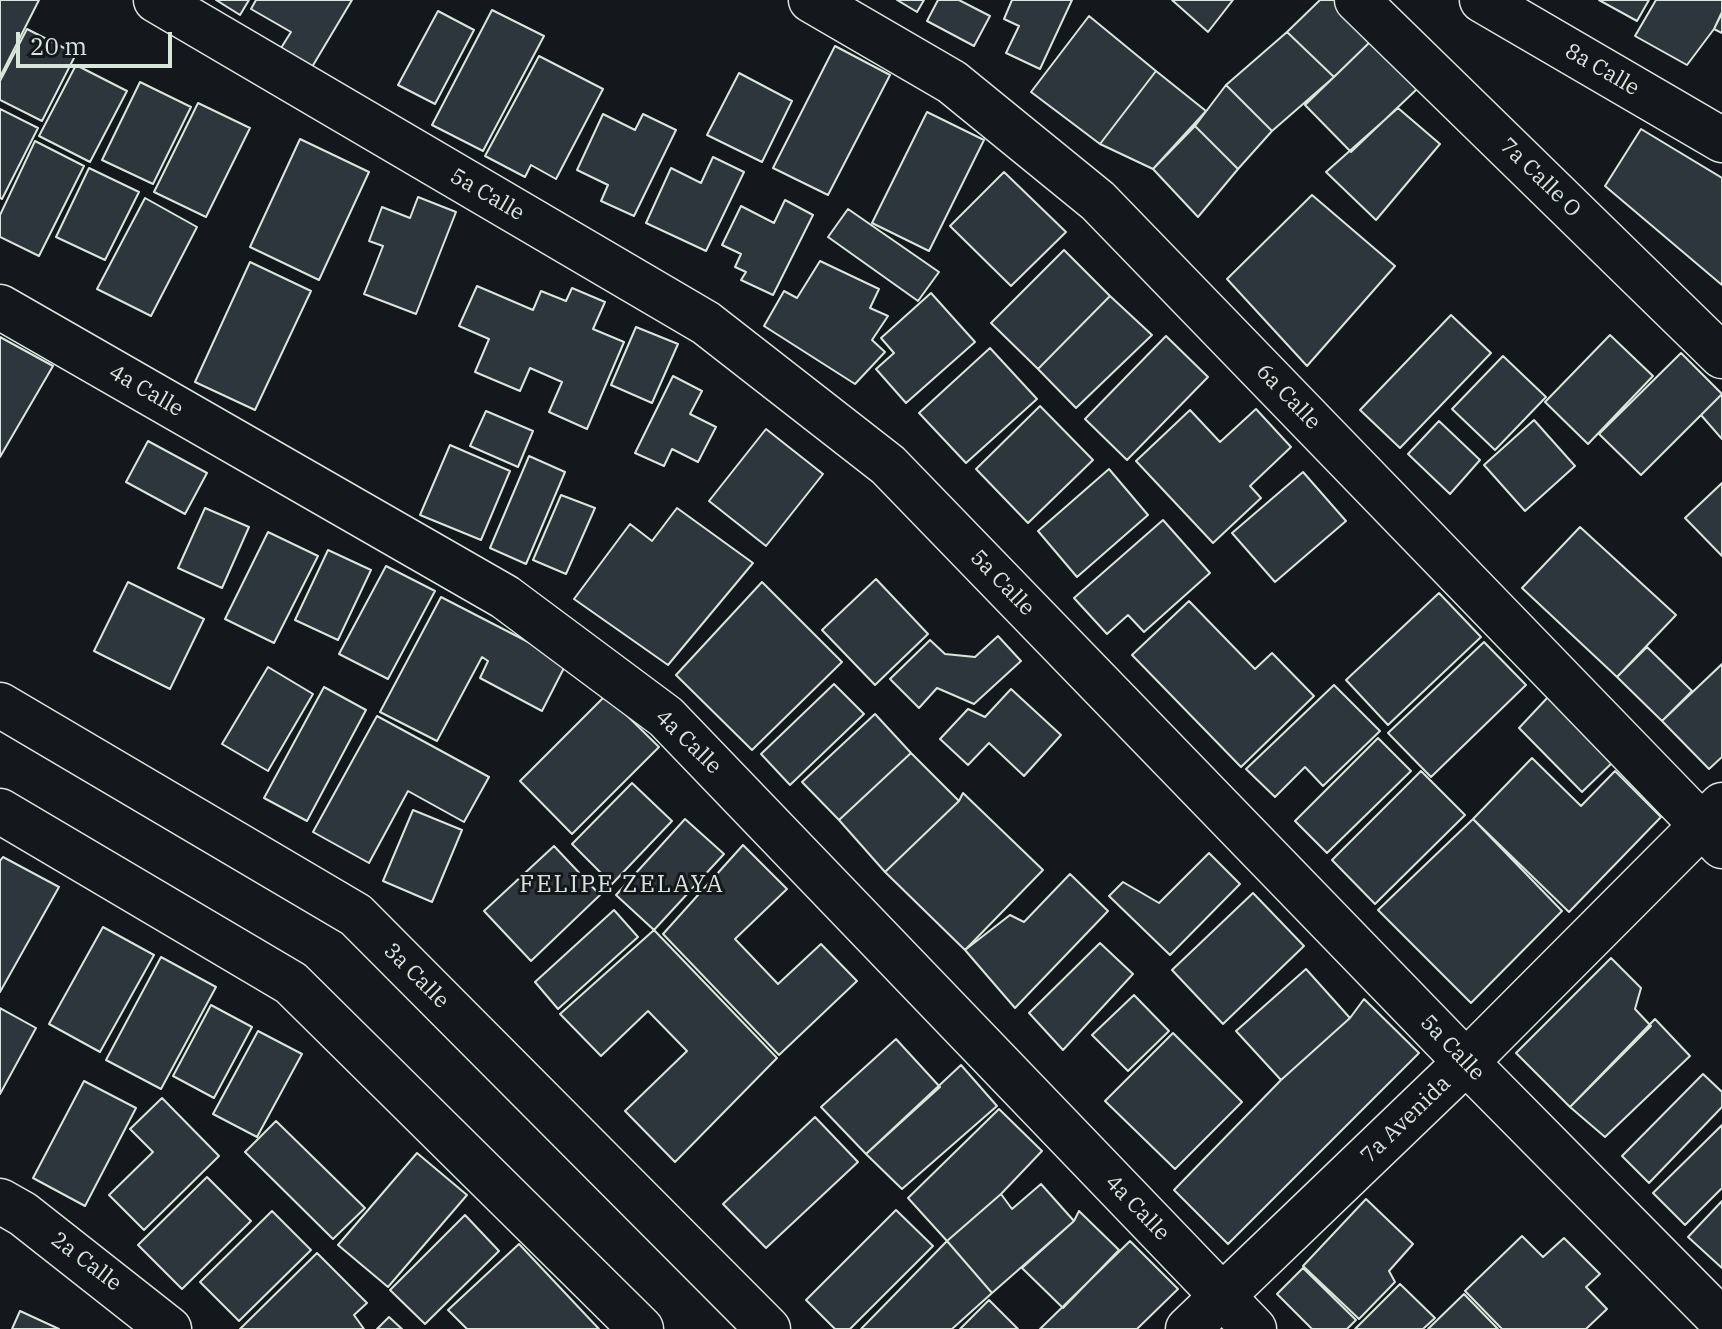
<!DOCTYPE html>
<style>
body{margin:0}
#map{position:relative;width:1722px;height:1329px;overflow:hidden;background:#14181c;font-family:"IBM Plex Serif",serif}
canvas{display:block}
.scale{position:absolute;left:16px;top:32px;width:156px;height:36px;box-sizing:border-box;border:4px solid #d8e6dc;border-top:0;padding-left:10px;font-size:24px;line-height:28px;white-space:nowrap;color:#d8e6dc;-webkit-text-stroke:6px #14181c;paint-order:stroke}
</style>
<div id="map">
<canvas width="1722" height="1329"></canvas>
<div class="scale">20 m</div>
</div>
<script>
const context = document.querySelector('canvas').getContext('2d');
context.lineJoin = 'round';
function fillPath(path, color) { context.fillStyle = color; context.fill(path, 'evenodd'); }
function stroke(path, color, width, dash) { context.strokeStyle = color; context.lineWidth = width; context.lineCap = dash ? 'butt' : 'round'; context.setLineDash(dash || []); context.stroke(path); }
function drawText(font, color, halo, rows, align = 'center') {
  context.font = font + ' "IBM Plex Serif",serif'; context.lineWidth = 6; context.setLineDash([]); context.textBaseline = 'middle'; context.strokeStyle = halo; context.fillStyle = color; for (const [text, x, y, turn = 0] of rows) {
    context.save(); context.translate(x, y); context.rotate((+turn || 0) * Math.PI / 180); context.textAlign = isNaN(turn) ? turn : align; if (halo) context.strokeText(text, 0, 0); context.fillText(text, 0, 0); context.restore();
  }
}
const building = new Path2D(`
 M0,0H39L0,77Z
 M216,0H249L240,15Z
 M256,0H352L312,67L281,48L291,32L251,9Z
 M897,0H924L917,12Z
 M938,0H959L990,16L974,46L927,21Z
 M1012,0H1072L1040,69L1006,53L1019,26L1004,19Z
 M1172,0H1233L1208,32Z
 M1320,0H1338L1371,41L1334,77L1287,32Z
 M1599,0H1649L1637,21Z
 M1656,0H1722V12L1714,29L1687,65L1635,36Z
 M492,10L544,36L483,151L432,125Z
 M438,11L474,30L435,104L398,85Z
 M1722,13V33L1714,29Z
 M1089,16L1156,71L1100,144L1031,92Z
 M27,29L76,54L42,121L0,100V81Z
 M1287,32L1334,77L1272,131L1226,85Z
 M1371,41L1417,89L1351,152L1305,105Z
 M835,46L890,75L828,195L773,168Z
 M539,56L603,89L556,179L531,165L525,177L485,156Z
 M76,65L127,91L90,162L39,136Z
 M1156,71L1206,111L1153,169L1100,144Z
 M739,73L792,101L762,162L707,135Z
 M140,82L191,107L153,184L102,160Z
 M1226,85L1272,131L1238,169L1195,126Z
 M198,103L250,128L206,217L154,192Z
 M1398,108L1440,144L1376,220L1326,172Z
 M0,109L38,128L2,199L0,198Z
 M927,112L984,140L929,251L872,223Z
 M603,114L635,130L643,114L676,130L634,216L601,201L608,185L577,170Z
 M1195,126L1238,169L1198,217L1153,169Z
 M1641,129L1722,178V285L1605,186Z
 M300,139L369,172L319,280L250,247Z
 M35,141L84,166L39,256L0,237V215Z
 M713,157L744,172L706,251L646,223L671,168L701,183Z
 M89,168L139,192L105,260L56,237Z
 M1004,172L1066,232L1011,286L950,226Z
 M1312,195L1395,266L1307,366L1227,279Z
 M418,197L456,212L416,314L364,294L383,246L369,241L382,207L410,218Z
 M145,198L197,227L151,316L97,289Z
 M785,200L813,215L773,295L741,280L746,272L735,267L741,254L722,245L741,206L774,223Z
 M848,209L939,272L918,301L828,237Z
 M1064,250L1110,296L1038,369L991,323Z
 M820,261L879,289L870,308L888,316L872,340L885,352L855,384L764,326L784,291L797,298Z
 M250,262L311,291L255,410L195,382Z
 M477,286L533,310L541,291L566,301L572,288L605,302L593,329L624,342L587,429L549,412L562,382L530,368L520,391L475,372L489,339L459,326Z
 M931,293L975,342L906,403L876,369L894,353L881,338Z
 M1110,296L1152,335L1076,408L1038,369Z
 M1451,315L1491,353L1400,448L1360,410Z
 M636,327L678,344L652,403L611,385Z
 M1610,335L1653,376L1588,444L1545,402Z
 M1166,336L1208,377L1127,460L1085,419Z
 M0,337L53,366L0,457Z
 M990,348L1037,399L966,463L919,413Z
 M1681,353L1722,394L1641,475L1599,434Z
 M1503,356L1546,397L1495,450L1452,409Z
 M673,376L702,391L690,414L716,427L698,462L672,449L664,466L635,453Z
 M1722,394V439L1701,415Z
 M1040,406L1093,460L1028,523L976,469Z
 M1256,409L1291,447L1250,486L1261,498L1213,543L1136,461L1190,410L1220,442Z
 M486,411L533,431L518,467L470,446Z
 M1534,420L1575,466L1525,511L1484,465Z
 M1439,421L1480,460L1450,494L1408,454Z
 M766,429L823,474L766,546L709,501Z
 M148,441L207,473L185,514L126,482Z
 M450,445L510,471L481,540L420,515Z
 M529,456L565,472L526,564L490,548Z
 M1109,469L1148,515L1077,577L1038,531Z
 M1303,472L1346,521L1275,582L1232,533Z
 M1722,483V556L1685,518Z
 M561,495L595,508L566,574L533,560Z
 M205,508L249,527L222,588L178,568Z
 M677,508L753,563L668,665L574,599L630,524L652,541Z
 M1163,520L1210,573L1144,632L1128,615L1107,634L1074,598Z
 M1580,527L1676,615L1617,677L1522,588Z
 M268,532L318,556L274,643L225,619Z
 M328,550L371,570L338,640L295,620Z
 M386,566L435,591L388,679L339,654Z
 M876,579L928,634L875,685L822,630Z
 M128,582L204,619L170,689L94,651Z
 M762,582L842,662L752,750L676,675Z
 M1439,593L1481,637L1388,725L1346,680Z
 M441,597L567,662L542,711L480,678L488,661L482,657L437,741L380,712Z
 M1189,601L1255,669L1272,653L1314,696L1241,767L1132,655Z
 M998,636L1021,661L974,704L937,688L919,708L890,679L930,640L945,654L975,657Z
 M1484,642L1526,685L1431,777L1388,733Z
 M1647,647L1692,691L1662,721L1617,677Z
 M1722,664V757L1709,769L1662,721Z
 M268,667L313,694L268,771L222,744Z
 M834,684L864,714L790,785L761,754Z
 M1334,685L1380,731L1323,786L1305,767L1275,797L1246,769Z
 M324,687L366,710L307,821L264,798Z
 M1011,689L1061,735L1024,776L989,743L968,765L940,739L968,709L985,717Z
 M606,695L659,747L572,834L520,781Z
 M1549,696L1614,761L1582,792L1519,728Z
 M875,714L911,753L839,820L802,782Z
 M377,716L489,777L464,822L408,791L369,863L313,832Z
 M1378,738L1411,771L1327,853L1295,821Z
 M911,753L959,801L885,872L839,820Z
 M1532,758L1581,806L1615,771L1661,817L1569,912L1473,819Z
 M1421,771L1465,815L1375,904L1332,860Z
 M632,783L672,821L612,884L572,844Z
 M963,793L1043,870L965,950L885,872L959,801Z
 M413,810L462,830L432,902L383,881Z
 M685,819L724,854L654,930L616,895Z
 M1473,819L1562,911L1471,1003L1378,910Z
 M743,845L787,889L735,939L778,984L821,944L857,981L779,1055L663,934Z
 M554,846L600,895L531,961L484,911Z
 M1209,853L1240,884L1170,955L1109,896L1123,882L1159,903Z
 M3,857L59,887L0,992V861Z
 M1070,874L1108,911L1015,1008L965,950L1010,915L1024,922Z
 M1253,893L1304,946L1223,1024L1172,970Z
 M614,910L638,937L558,1009L535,982Z
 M103,927L154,955L100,1052L49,1024Z
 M654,930L777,1058L675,1162L625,1111L687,1051L648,1011L601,1056L560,1014Z
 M1100,943L1133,974L1063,1050L1029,1013Z
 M161,957L216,987L161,1089L106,1060Z
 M1611,958L1641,988L1635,1009L1651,1026L1570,1107L1516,1053Z
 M1306,969L1350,1018L1281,1080L1236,1031Z
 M1134,995L1169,1031L1128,1071L1092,1035Z
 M1364,999L1419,1053L1228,1244L1174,1190L1281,1080L1350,1018Z
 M211,1005L252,1027L214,1098L173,1076Z
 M0,1008L36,1028L0,1094Z
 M1655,1019L1690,1056L1605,1137L1570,1107Z
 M258,1031L302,1054L257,1137L213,1114Z
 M1173,1033L1242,1102L1175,1169L1105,1101Z
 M896,1039L940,1087L866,1154L821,1107Z
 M961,1065L997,1106L902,1189L866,1154Z
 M1703,1074L1722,1092V1107L1649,1183L1622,1156Z
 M84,1081L136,1108L85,1206L33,1178Z
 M162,1098L219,1156L144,1230L109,1195L153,1152L130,1129Z
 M999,1109L1042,1151L1001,1194L947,1241L908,1198Z
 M815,1117L858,1162L766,1248L723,1204Z
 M276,1121L365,1208L333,1239L245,1152Z
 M1722,1125V1188L1685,1225L1653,1193Z
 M417,1153L467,1195L388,1287L338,1245Z
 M207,1177L251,1221L182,1289L138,1245Z
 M1041,1184L1074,1221L992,1293L947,1241L1001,1194L1012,1209Z
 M1366,1199L1413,1244L1389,1271L1395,1282L1359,1319L1303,1266Z
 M1722,1201V1268L1688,1237Z
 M896,1210L933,1246L850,1329H835L806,1300Z
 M272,1211L311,1250L239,1321L200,1282Z
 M1079,1211L1119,1250L1063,1308L1022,1268L1074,1221Z
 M465,1215L499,1251L425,1324L390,1290Z
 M1522,1236L1543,1257L1564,1238L1600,1274L1586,1287L1607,1309L1586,1329H1502L1465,1291Z
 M947,1241L992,1293L952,1329H861Z
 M1130,1241L1178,1289L1137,1329H1040Z
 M519,1244L599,1329H467L448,1310Z
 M317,1253L367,1303L354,1315L364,1329H240Z
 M1303,1268L1356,1320L1347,1329H1312L1277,1294Z
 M1400,1284L1435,1318L1423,1329H1355Z
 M1464,1294L1498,1329H1428Z
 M989,1300L1018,1329H960Z
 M20,1311L59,1329H12Z
 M389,1317L402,1329H377Z`);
fillPath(building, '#2c363c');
stroke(building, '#d8e6dc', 2);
const minor = new Path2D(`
 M156,0L706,323L888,465L1466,1062L1722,1321
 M811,0L952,82L1098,201L1722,846
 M1357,0L1722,356
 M1482,0L1722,140
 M0,307L505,597L666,717L1254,1329
 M0,705L356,915L768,1329
 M0,811L291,983L641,1329
 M0,1201L23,1214L169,1329
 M1188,1329L1466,1062L1722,805`);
stroke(minor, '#d8e6dc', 47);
stroke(minor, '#14181c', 44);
drawText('22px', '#d8e6dc', '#14181c', [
 ["8a Calle",1602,70,30],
 ["7a Calle O",1540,178,44],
 ["5a Calle",487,195,30],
 ["4a Calle",146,391,30],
 ["6a Calle",1288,397,46],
 ["5a Calle",1002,583,46],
 ["4a Calle",688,742,44],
 ["3a Calle",416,976,45],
 ["5a Calle",1452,1048,46],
 ["7a Avenida",1406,1120,-44],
 ["4a Calle",1137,1208,46],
 ["2a Calle",86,1262,37]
]);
context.letterSpacing = '2px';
drawText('24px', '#d8e6dc', '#14181c', [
 ["FELIPE ZELAYA",622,885]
]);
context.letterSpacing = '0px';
</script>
